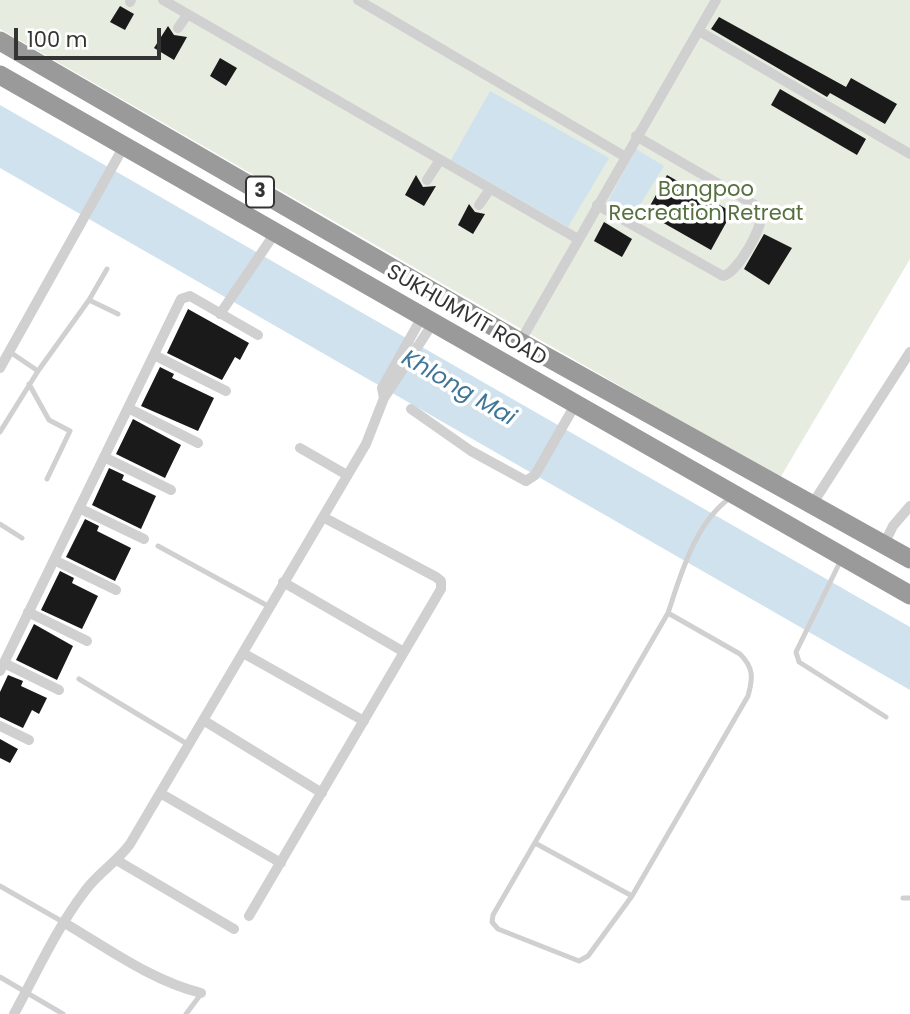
<!DOCTYPE html>
<style>
body{margin:0}
#map{position:relative;width:910px;height:1014px;overflow:hidden;background:#fff;font-family:Poppins,sans-serif}
canvas{display:block}
.scale{position:absolute;left:14px;top:28px;width:147px;height:32px;box-sizing:border-box;border:4px solid #333;border-top:0;padding-left:9px;font-size:21px;line-height:24px;white-space:nowrap;color:#333;-webkit-text-stroke:5px #fff;paint-order:stroke}
</style>
<div id="map">
<canvas width="910" height="1014"></canvas>
<div class="scale">100 m</div>
</div>
<script>
const context = document.querySelector('canvas').getContext('2d');
context.lineJoin = 'round';
function fillPath(path, color) { context.fillStyle = color; context.fill(path, 'evenodd'); }
function stroke(path, color, width, dash) { context.strokeStyle = color; context.lineWidth = width; context.lineCap = dash ? 'butt' : 'round'; context.setLineDash(dash || []); context.stroke(path); }
function drawText(font, color, halo, rows, align = 'center') {
  context.font = font + ' Poppins,sans-serif'; context.lineWidth = 7; context.setLineDash([]); context.textBaseline = 'middle'; context.strokeStyle = halo; context.fillStyle = color; for (const [text, x, y, turn = 0] of rows) {
    context.save(); context.translate(x, y); context.rotate((+turn || 0) * Math.PI / 180); context.textAlign = isNaN(turn) ? turn : align; if (halo) context.strokeText(text, 0, 0); context.fillText(text, 0, 0); context.restore();
  }
}
fillPath(new Path2D(`
 M0,0H910V259L780,478L0,29Z`), '#e6ecdf');
fillPath(new Path2D(`
 M490,91L609,158L568,227L451,160Z
 M0,105L910,627V690L0,168Z
 M636,149L664,166L633,216L608,201Z`), '#cfe2ee');
fillPath(new Path2D(`
 M120,6L134,14L125,30L110,22Z
 M719,17L846,87L851,78L897,104L885,124L830,93L827,97L711,29Z
 M168,26L174,35L187,37L174,60L154,48Z
 M220,58L237,68L226,86L210,76Z
 M780,89L866,139L857,155L771,105Z
 M416,175L423,187L436,186L424,206L405,195Z
 M667,175L732,212L711,250L646,213Z
 M469,204L475,212L485,214L473,234L458,225Z
 M604,222L632,239L622,257L594,241Z
 M764,234L792,248L769,285L744,269Z
 M188,309L249,343L240,360L235,357L222,380L167,353Z
 M160,367L174,374L172,378L214,398L198,431L141,406Z
 M133,419L181,445L165,478L116,454Z
 M109,468L124,475L122,480L156,496L141,529L92,505Z
 M85,519L99,526L97,531L131,548L115,581L66,557Z
 M60,571L74,578L72,583L98,596L82,629L41,610Z
 M34,624L73,646L57,680L16,660Z
 M8,675L23,681L21,686L47,698L39,714L32,710L23,728L0,717V692Z
 M0,739L18,749L10,763L0,758Z`), '#1a1a1a');
stroke(new Path2D(`
 M89,300L107,269
 M38,371L89,300L118,314
 M29,384L49,420L70,431L47,479
 M0,432L38,371L10,352
 M0,524L22,538
 M158,546L268,606
 M840,562L796,652L799,662L886,717
 M668,613L740,654C754,668 753,678 748,696L632,896L588,956L579,961L498,929L492,922L493,915L668,613C681,574 695,523 730,498
 M79,679L189,745
 M535,843L632,896
 M0,886L63,922
 M903,898H910
 M0,977L63,1014
 M186,1014L201,994`), '#d0d0d0', 5);
stroke(new Path2D(`
 M163,0L578,239
 M358,0L624,156
 M130,2L131,0
 M178,28L187,15
 M699,31L910,154
 M427,180L440,160
 M479,205L490,189
 M597,205L723,276C737,273 764,227 761,212L755,205L636,136
 M220,314L275,233
 M520,342L716,0
 M154,355L226,391
 M0,368L124,146
 M384,398L382,388L422,317
 M128,408L198,443
 M411,409L471,451L526,481L535,475L575,405
 M300,448L347,475
 M104,457L171,490
 M813,503L910,352
 M79,508L144,539
 M884,544L893,526L910,506
 M54,560L116,590
 M283,582L404,652
 M28,612L87,641
 M243,653L364,721
 M4,663L59,690
 M0,671L181,299L190,296L258,335
 M203,720L322,793
 M0,726L29,740
 M160,793L281,863
 M118,861L234,929
 M249,916L441,589V581L436,577L323,517
 M63,922C107,948 152,981 201,993
 M14,1014C37,972 56,929 85,891C98,873 117,862 130,844L366,444L384,398L433,323`), '#d0d0d0', 10);
stroke(new Path2D(`
 M0,41L520,342L910,559
 M0,75L910,595`), '#9a9a9a', 19);
for (const [x, y, w] of [
 [260,192,28]
]) { const box = new Path2D(); box.roundRect(x - w / 2, y - 15.5, w, 31, 5); context.fillStyle = '#fff'; context.fill(box); stroke(box, '#333', 2); }
drawText('bold 19px', '#333', null, [
 ["3",260,192]
]);
drawText('21px', '#56703f', '#fff', [
 ["Bangpoo",706,191],
 ["Recreation Retreat",706,215]
]);
drawText('21px', '#333', '#fff', [
 ["SUKHUMVIT ROAD",466,316,30]
]);
drawText('italic 23px', '#3f7597', '#fff', [
 ["Khlong Mai",458,389,30]
]);
</script>
